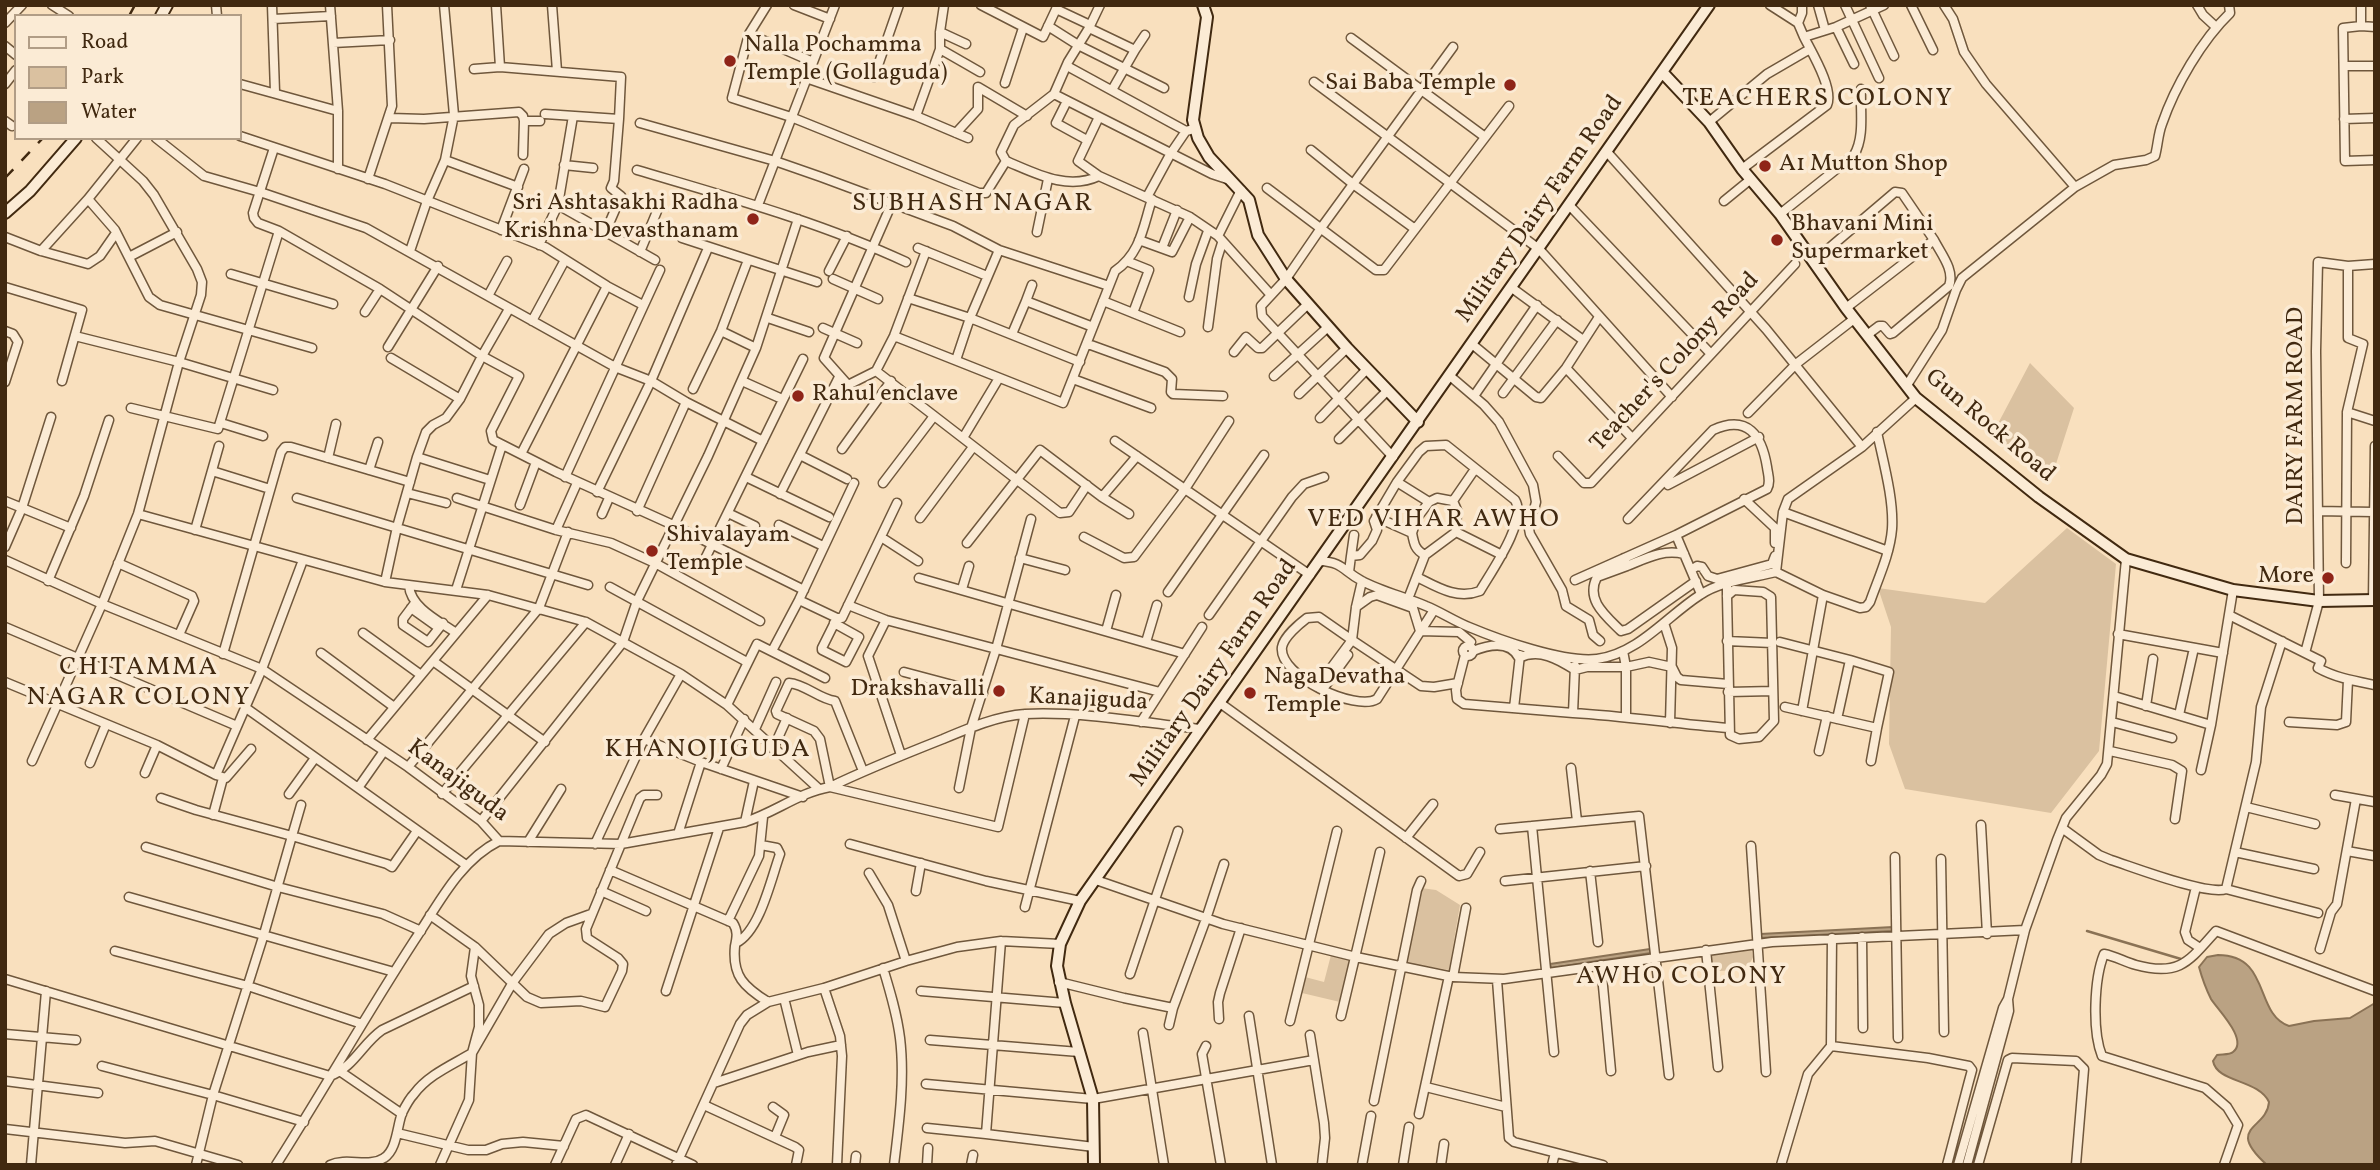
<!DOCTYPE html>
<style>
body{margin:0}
#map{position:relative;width:2380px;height:1170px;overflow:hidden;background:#f9e0be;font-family:Vollkorn,serif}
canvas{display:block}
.frame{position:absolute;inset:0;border:7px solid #412910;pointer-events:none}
.legend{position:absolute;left:14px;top:14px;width:228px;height:126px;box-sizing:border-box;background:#fbebd5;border:2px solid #b19d86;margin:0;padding:9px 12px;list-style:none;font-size:21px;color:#412910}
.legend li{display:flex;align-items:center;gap:14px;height:35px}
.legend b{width:35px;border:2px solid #b19d86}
</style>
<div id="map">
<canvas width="2380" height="1170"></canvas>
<div class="frame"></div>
<ul class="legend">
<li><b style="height:9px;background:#fbebd5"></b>Road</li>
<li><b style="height:19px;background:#dac1a0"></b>Park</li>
<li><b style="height:19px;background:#baa283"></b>Water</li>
</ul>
</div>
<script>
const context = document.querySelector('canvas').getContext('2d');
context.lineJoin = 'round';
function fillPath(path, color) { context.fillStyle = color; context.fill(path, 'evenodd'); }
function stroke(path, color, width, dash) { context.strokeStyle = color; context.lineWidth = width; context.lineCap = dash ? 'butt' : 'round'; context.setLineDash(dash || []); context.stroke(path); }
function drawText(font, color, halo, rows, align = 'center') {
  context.font = font + ' Vollkorn,serif'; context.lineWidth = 7; context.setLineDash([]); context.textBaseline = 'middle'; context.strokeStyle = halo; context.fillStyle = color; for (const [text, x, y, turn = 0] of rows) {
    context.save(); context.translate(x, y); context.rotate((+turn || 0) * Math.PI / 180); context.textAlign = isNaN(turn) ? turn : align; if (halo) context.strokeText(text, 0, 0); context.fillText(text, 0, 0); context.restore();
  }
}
fillPath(new Path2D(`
 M2030,363L2074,408L2055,467L2031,468L1993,433Z
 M2067,528L2116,564L2099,751L2051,813L1905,789L1889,744L1891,627L1878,588L1985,603Z
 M1421,888L1436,890L1460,905L1449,970L1407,963Z
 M1751,948L1753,957C1747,974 1726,969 1712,972L1709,952Z
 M1331,955L1351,960L1340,1002L1302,993L1305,977L1324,982Z`), '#dac1a0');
const water = new Path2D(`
 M1893,927V931L1760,938V934Z
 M1650,949L1651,953L1551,968L1550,964Z
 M2218,955C2271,955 2254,1014 2289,1026L2314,1021L2350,1018L2375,1003V1165H2267C2224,1126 2267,1130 2269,1102C2258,1079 2217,1083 2213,1061L2217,1055C2222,1054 2230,1055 2233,1052C2249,1040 2217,1009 2211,999C2206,989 2202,978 2199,967L2207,957Z`);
fillPath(water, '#baa283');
stroke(water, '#8a7255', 2);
stroke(new Path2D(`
 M2087,931L2181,959`), '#8a7255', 2.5);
const street = new Path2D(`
 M52,5L69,16
 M216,5L217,16
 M272,5L275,92
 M330,5L338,111V169
 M496,5L500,67
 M552,5L557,71
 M767,5L749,34L732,98L791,117L979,193H986L1006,161L1001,152L1014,125L1054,94L1068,62L1089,28L1100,5
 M794,5L830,19
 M981,5L1043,37L1058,5
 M1770,5L1798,23L1804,37
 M1818,5L1825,30
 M1845,5L1879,78
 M1870,5L1894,56
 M1911,5L1933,50
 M1944,5L1953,19L1964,52L1986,84L2075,187L2114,165L2146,160L2155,156C2158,145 2158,134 2162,124C2175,86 2202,40 2230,13L2229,5
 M2197,5L2203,15L2216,27
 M2361,5V26L2343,28L2345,161L2375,160
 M1056,9L1090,25
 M273,19L331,16
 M5,23L22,5
 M1798,23L1802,13V5
 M1048,26L1078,45L1164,88
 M2361,26L2375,27
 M1836,27L1854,64
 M1089,28L1135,50L1112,90
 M940,32L966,44
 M749,34L813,62
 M1351,38L1485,137
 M333,43L390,40
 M5,46L16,55
 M940,49L980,72
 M1135,50L1145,35
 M1067,66L1186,131
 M2344,66H2375
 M474,69L500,67L621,77L619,119
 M874,77L899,5
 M806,78L916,116L968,138
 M1314,82L1539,249L1672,397
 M1005,83L1023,28
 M5,84L16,70
 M240,84L338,111
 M1054,94L1212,174L1230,180
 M1067,101L1056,123L1087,140
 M545,114L619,119L614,181L611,188L621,196L605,233
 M916,116L940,49V32L944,5
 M390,118L424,119L519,112L523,116L524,121L523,155
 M2344,119L2375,118
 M5,121L12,126
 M524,121H540
 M1709,122L1767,74L1810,49
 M640,123L775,161L821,177L953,226L999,250L1109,286
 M956,133L978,109V87L1027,116
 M240,136L385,184L545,247L607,286L643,305
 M137,138L88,199L115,230L149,297L160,305L312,348
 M156,138L204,176L260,192L366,228L615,367L651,381L686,402L763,441
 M274,148L253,213L254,218L258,223L279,231L380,289L482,356L519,376L491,431L493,440L556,472L673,525L804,590
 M1311,150L1353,184L1415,229
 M1607,152L1766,329L1862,447
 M445,160L518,187
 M1006,161C1035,173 1067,191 1099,176L1190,217L1218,236L1271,295
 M564,165L593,168
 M1742,169L1827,105C1834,89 1812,53 1804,37L1836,27L1884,5
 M637,170C728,197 820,222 906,262
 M1099,176L1078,161L1099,117
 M368,179L392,106L387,5
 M1267,188L1376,270H1384L1509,106
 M1147,197L1171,153L1186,131L1190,130
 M1724,201L1751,179
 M892,203L824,358L848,385L876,371L894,336L926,251
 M558,205L655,260
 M758,205L835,5
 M1570,206L1711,354
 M1780,214L1854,155C1865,137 1860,110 1861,89
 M501,230L524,169
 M1037,232L1048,179
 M1218,236L1241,190
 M5,237L41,251L88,264L100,256L116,233
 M682,238L817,282
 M1139,240L1172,252L1190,217
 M539,245L558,205L573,116
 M918,248L987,276
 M1162,248L1177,210
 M41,251L88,199
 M410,251L427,201L445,160L454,115L444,5
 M640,252L660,204
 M129,257L177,232
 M1814,261L1895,192L1902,193L1934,240L1846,308
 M1129,262L1149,270L1133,313
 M829,271L847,236
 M231,274L333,304
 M833,279L878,299
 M5,287L82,310L62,381
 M1512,288L1583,340
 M488,296L507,261
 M1189,297L1196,264L1208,231
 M908,298L970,318L1080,362
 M1026,301L1032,285
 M1103,301L1180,332
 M365,312L380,289
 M768,318L809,332
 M532,321L565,260
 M1208,327L1217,259L1222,243
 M823,328L857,343
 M5,331L13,334L18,342L5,382
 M721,331L756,348
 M1012,334L1026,301L1093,327
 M1867,335L1879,326H1883L1890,334L1893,333L1949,286C1955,270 1941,254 1934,240
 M75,336L179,362L273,390
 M894,336L1063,403L1115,271C1141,253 1143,227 1152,199
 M1088,344L1165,372L1172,379L1171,392L1173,394L1223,396
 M1472,344L1536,397L1541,398L1566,368L1599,317
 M388,347L438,266
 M1234,352L1246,337L1258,348H1262L1308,304
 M391,358L460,399
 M956,360L970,318L999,250
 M1566,368L1632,438
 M876,371L1060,513L1069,512L1087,485
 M1274,376L1328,327
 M1450,376L1484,405L1499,422L1533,485L1536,502L1529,529L1530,534L1562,590L1566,606L1589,620L1593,635L1600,641
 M1073,379L1151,408
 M742,381L782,399
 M1907,385L1942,330L1956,290L1962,278L2075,187
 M693,389L721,331L748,260
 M1503,393L1557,320
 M1299,394L1347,348
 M1474,396L1537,305
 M131,408L218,429L279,231
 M2347,412L2375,421
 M1748,413L1796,364L1854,319
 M1320,418L1367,369
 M221,423L263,436
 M963,438L999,378
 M1339,439L1387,391
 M1115,441L1310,575
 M842,449L891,381
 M521,454L607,286
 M800,455L847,479
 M1558,456L1584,483H1591L1795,264
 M417,457L490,480
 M1393,457L1262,316L1261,306L1286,279L1321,228L1453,47
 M328,458L336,424
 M369,470L378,442
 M212,471L270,489
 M565,477L660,270
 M746,477L829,517
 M1397,482L1429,502L1437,498L1453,501
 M883,483L934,416
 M1668,485L1759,437
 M597,492L651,381L708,248
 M407,493L446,503
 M780,494L839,377
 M1102,497L1137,456
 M297,498L588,585
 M457,498L556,530L611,543L655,563L760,621
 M1744,499L1775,528V543
 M5,501L71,528
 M520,505L536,462
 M637,511L686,402
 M2318,511L2373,512
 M1783,512L1888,551
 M728,513L755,526
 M138,514L385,582L488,595L586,622L681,674L727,705L819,789
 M602,514L609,498
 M1376,517L1412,533C1414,544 1415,550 1425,555
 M920,518L973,447
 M779,525L823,546
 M195,530L219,446
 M556,530L577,483
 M1456,532L1502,555
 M1412,533L1417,518L1429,502
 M1676,535L1701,594
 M881,537L918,561
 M1084,537L1124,558L1134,557L1185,489L1229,421
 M967,543L1040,450L1102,497L1129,514
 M5,547L22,508L51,417
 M1351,556L1354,535
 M1020,558L1065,570
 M1624,558L1627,566L1597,577C1585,600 1606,616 1621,631L1628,629L1696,581
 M5,560L102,604L262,669L408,767L481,821L499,841L621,844L745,822C774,813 800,792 830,787C867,769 905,754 943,739C969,728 997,716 1025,714C1080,711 1147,723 1201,729
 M1320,561C1343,562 1343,571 1362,581C1381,591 1405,597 1426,606C1441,612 1454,621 1469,627C1500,640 1564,663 1597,659C1638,654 1667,616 1700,595C1720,581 1752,578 1776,572L1783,512L1788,499L1862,447L1916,398
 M118,563L192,596L194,601L179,635
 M2346,563L2347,412L2363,344L2348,338V266L2375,264
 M702,565L803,359
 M1627,566C1647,558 1663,549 1684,554
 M1691,570L1697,566L1702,567L1708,576L1717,579L1772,564L1775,556
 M1349,572L1351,556L1360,555L1372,541L1377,530L1374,521L1397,482L1419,452L1426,446L1446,445L1515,500C1528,520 1491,572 1480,591C1457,600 1437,587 1417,577
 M1776,572L1823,595L1860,608L1866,607L1870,602C1878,579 1890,554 1892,529C1894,499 1883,461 1877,432
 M919,578L1185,654
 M1575,580L1676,535L1767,489C1771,482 1768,475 1767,467C1762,436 1748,414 1713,430L1628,519
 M48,581L84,496L109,420
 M1362,581L1356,607L1352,640L1421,686L1434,687L1458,683
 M385,582L397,527L417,457L426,432L433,425L446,418L460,399L482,356L509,309
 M1727,584V596L1730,735L1739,739L1759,737L1774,721L1771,597L1763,592L1734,590L1727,596
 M409,586C411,608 439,621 456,633
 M610,587L747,662
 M962,589L969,566
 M456,590L502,445
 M1168,592L1264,455
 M1408,599L1425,555L1456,532L1457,510L1453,501L1475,469
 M799,600L837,618H842L897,503
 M2373,600L2375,446
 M415,603L403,619V625L428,642L443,623
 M848,605L886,620L1160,692
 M1356,607L1370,597L1377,595L1413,608L1420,631L1459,632L1471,642
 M411,608L439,628
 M1209,615L1292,497L1304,484L1324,477
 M2229,615L2321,661L2318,668C2336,678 2355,681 2375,685
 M886,620L868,656L901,755
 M834,623L859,637L846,662L822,650V648L837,618
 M1664,623L1672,648L1670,723
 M5,627L237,726
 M1106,631L1116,595
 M363,633L421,675
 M2118,634L2223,653
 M1727,641L1772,643
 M1146,642L1157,605
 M1780,642L1850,660L1837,719
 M1463 651a5 5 0 1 1 10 0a5 5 0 1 1-10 0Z
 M772,651L799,600L854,483
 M1473,651C1488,645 1510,640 1519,658C1539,648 1558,659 1575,670L1587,667H1626L1649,662L1672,667L1677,677L1681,680L1728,684
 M1623,651L1626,667V716
 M321,653L394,707
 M2305,653L2319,601L2316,351L2318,262L2348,266
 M223,654L281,452L285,447H291L410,482
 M1465,655L1456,690L1457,699L1464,704L1573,713
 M1850,660L1889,672L1877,728
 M433,661L545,742
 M1575,666L1573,713C1625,716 1676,724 1728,728
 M904,672L983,693
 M681,674L644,739L701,762L803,797
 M5,682L157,745L216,775L262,669L303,560
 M1317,687L1352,640L1319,617L1307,618C1299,624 1284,637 1282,647C1278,676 1356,712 1377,699L1434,610
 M1323,689L1348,655
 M1728,692L1773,691
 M2114,696L2211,725L2233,590
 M1220,703L1459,876L1467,874L1480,852
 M727,705L757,644L825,678
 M2146,706L2153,659
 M1785,707L1877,728L1871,761
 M246,708L466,865
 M1514,708L1520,655
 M1802,711L1823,595
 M2179,715L2194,648
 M1141,722L1202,627
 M2112,722L2172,738
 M2289,722L2337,725L2346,722L2348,680
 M755,729L776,682
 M367,740L488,595
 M773,749L787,718
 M1819,751L1827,716
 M2110,751L2172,765L2182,771L2175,819
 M32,761L102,604L138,514L179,362L201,295L202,282L197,269L154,195L143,181L96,138
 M90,763L106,724
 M408,767L539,608L568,532
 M1571,768L1577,821
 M721,769L744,719
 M2201,770L2211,725
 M863,771L835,701C819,699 805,684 789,683L776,711L777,714L814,731L820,739L830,787L998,827L1025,714
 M145,773L157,745
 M216,775L226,778L251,749
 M358,788L384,751
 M959,788L971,728L996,649L1031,519
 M289,794L315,758
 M442,794L586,622
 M2335,795L2375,802
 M161,798L196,810L292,836L301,805
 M2246,807L2315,824
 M213,815L223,778
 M481,821L623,642L637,601L708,456L756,348L798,219
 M745,822L754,781
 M1981,825L1987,934
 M1532,826L1554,1052
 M2062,828L2099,855L2111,860C2133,867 2208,896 2226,889L2318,913
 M1500,829L1639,816L1669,1075
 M678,834L701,762
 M1406,838L1433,804
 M528,842L561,789
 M595,844L644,739
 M850,844L986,881L1080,901
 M1751,846L1766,1072
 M146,847L278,887L383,914L421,931
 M2347,851L2375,856
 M2235,852L2314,869
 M1895,857L1898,1038
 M1941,859L1944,1032
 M610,870L733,923C738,931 737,937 735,946C732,976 744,987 768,1002
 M1590,871L1598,942
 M869,873L888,905L906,961
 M1096,880L1223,924L1356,957L1453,977L1504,979L1772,942L2025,930
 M1505,881L1646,866
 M2196,887L2185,932L2188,940L2200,948
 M2226,889L2256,762L2261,707L2282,641
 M601,891L646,911
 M916,891L921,863
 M129,897L394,972
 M1025,907L1075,716
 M430,915L475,947L527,997L541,1003L581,1001L605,1007L622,971L623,964L618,958L587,938L586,929L640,798L644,795H657
 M728,921L759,856L763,817
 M1862,937L1863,1028
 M1001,941L986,1134L1094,1147
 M736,943C760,931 771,879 780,854L777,848L761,845
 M2320,949L2331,912L2337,904L2356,799
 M1706,950L1718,1067
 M115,951L248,986L362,1024
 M1601,965L1611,1071
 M883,968C890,991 897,1014 900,1038C905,1079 899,1124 894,1165
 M1130,974L1178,831
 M1453,977L1466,908
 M5,979L330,1076C354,1067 362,1044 382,1030L474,986
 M1497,980L1509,1138L1514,1142L1603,1165
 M1059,982L1124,998L1173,1008
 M824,988L840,1036L842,1056L837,1165
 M666,991L719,828
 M921,991L1065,1003
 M784,998L798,1055
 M1249,1016L1272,1165
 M1341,1016L1380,852
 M1219,1019L1218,1002L1220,993L1241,928
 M1290,1021L1337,831
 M1169,1025L1173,1008L1206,919L1224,864
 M1143,1033L1164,1165
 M5,1034L76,1040
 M1310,1035L1324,1123L1325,1138L1322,1165
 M930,1040L1079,1052
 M1206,1046L1202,1054L1221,1165
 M1831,1046L1832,938
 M102,1066L213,1095L304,1122
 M341,1072L402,1114
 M5,1081L98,1093
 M714,1083L808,1052L841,1045
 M926,1084L1093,1099L1314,1060
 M1426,1087L1506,1107
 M1374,1101L1417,890L1421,881
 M704,1105L795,1147L799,1150L796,1165
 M773,1107L784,1115L775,1137
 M1419,1114L1449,976
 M927,1128L986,1134
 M5,1129L125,1143L155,1141L238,1165
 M397,1133L468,1150H486L502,1144L523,1142L564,1146
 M31,1165L46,991
 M196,1165L213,1095L264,934L292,836L387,864L392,867L417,831
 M276,1165C323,1091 366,1015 414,941C438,905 459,861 499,841
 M330,1165C347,1157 369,1168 384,1158C397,1150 397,1126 402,1113C405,1107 409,1099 414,1094C428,1075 452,1065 472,1053L479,1027V1005L471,976L475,947
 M440,1165L469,1100L472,1053L513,982L549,934L566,923L591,914
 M555,1165L576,1119L586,1115L693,1165
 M615,1165L629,1134
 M676,1165L740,1024L747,1015L768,1002L824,988L906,961L957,947L1001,941L1060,944
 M855,1165L856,1156
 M927,1165L928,1148
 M971,1165L973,1155
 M1362,1165L1371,1116
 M1403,1165L1409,1127
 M1441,1165L1444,1144
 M1552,1165L1555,1153
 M1781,1165L1808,1074L1831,1046L1928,1058L1969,1066L1972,1070L1969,1081L1947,1165
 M1958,1165L2003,1008L2008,999
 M1967,1165L2009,1011L2008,999L2025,930L2057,840L2066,818L2101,775L2107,764L2126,559
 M1978,1165L2008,1060L2012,1058L2076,1061L2084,1069L2076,1165
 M2224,1165L2238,1125L2227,1107L2205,1088L2102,1056C2092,1031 2094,979 2104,954C2115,956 2125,962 2136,965C2180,977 2189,961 2216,931L2375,991`);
const secondary = new Path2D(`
 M1203,5L1207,17L1193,120L1198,138L1209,157L1249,200L1258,235L1286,279L1347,348L1418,422
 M161,16L167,5
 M1663,73L1709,122L1742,169L1780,214L1846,308L1916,398L2039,497L2126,559L2233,590L2319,601L2375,600
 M5,213L30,191L76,138
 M1094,1165L1093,1099L1065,1003L1057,966L1060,944L1080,901L1709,5`);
stroke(street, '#6f573c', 11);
stroke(secondary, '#412910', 14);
stroke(street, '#fbebd5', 8);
stroke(secondary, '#fbebd5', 10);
stroke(new Path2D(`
 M129,16L135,5
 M5,178L43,138`), '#412910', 2.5, [12, 12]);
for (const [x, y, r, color] of [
 [730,61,7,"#8f2418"],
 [1510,85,7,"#8f2418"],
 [1765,166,7,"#8f2418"],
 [753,219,7,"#8f2418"],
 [1777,240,7,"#8f2418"],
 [798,396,7,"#8f2418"],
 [652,551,7,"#8f2418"],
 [2328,578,7,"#8f2418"],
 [999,691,7,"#8f2418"],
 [1250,693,7,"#8f2418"]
]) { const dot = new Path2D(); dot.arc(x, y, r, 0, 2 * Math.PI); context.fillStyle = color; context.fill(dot); stroke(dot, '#fbebd5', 2.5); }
drawText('24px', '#412910', '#fbebd5', [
 ["Nalla Pochamma",744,47],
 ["Temple (Gollaguda)",744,75],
 ["Sai Baba Temple",1496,85,"right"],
 ["A1 Mutton Shop",1779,166],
 ["Sri Ashtasakhi Radha",739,205,"right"],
 ["Krishna Devasthanam",739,233,"right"],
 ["Bhavani Mini",1791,226],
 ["Supermarket",1791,254],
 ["Rahul enclave",812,396],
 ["Shivalayam",666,537],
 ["Temple",666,565],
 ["More",2314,578,"right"],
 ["NagaDevatha",1264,679],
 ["Temple",1264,707],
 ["Drakshavalli",985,691,"right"]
], 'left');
drawText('24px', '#412910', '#fbebd5', [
 ["Military Dairy Farm Road",1541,210,-55],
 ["Teacher's Colony Road",1676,363,-47],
 ["DAIRY FARM ROAD",2298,416,-90],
 ["Gun Rock Road",1989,427,40],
 ["Military Dairy Farm Road",1215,674,-55],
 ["Kanajiguda",1088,701,3],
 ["Kanajiguda",457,782,37]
]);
context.letterSpacing = '2px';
drawText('26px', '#412910', '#fbebd5', [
 ["TEACHERS COLONY",1818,100],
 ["SUBHASH NAGAR",973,205],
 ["VED VIHAR AWHO",1434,521],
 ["CHITAMMA",139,669],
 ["NAGAR COLONY",139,699],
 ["KHANOJIGUDA",708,751],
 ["AWHO COLONY",1682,978]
]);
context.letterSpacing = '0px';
</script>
